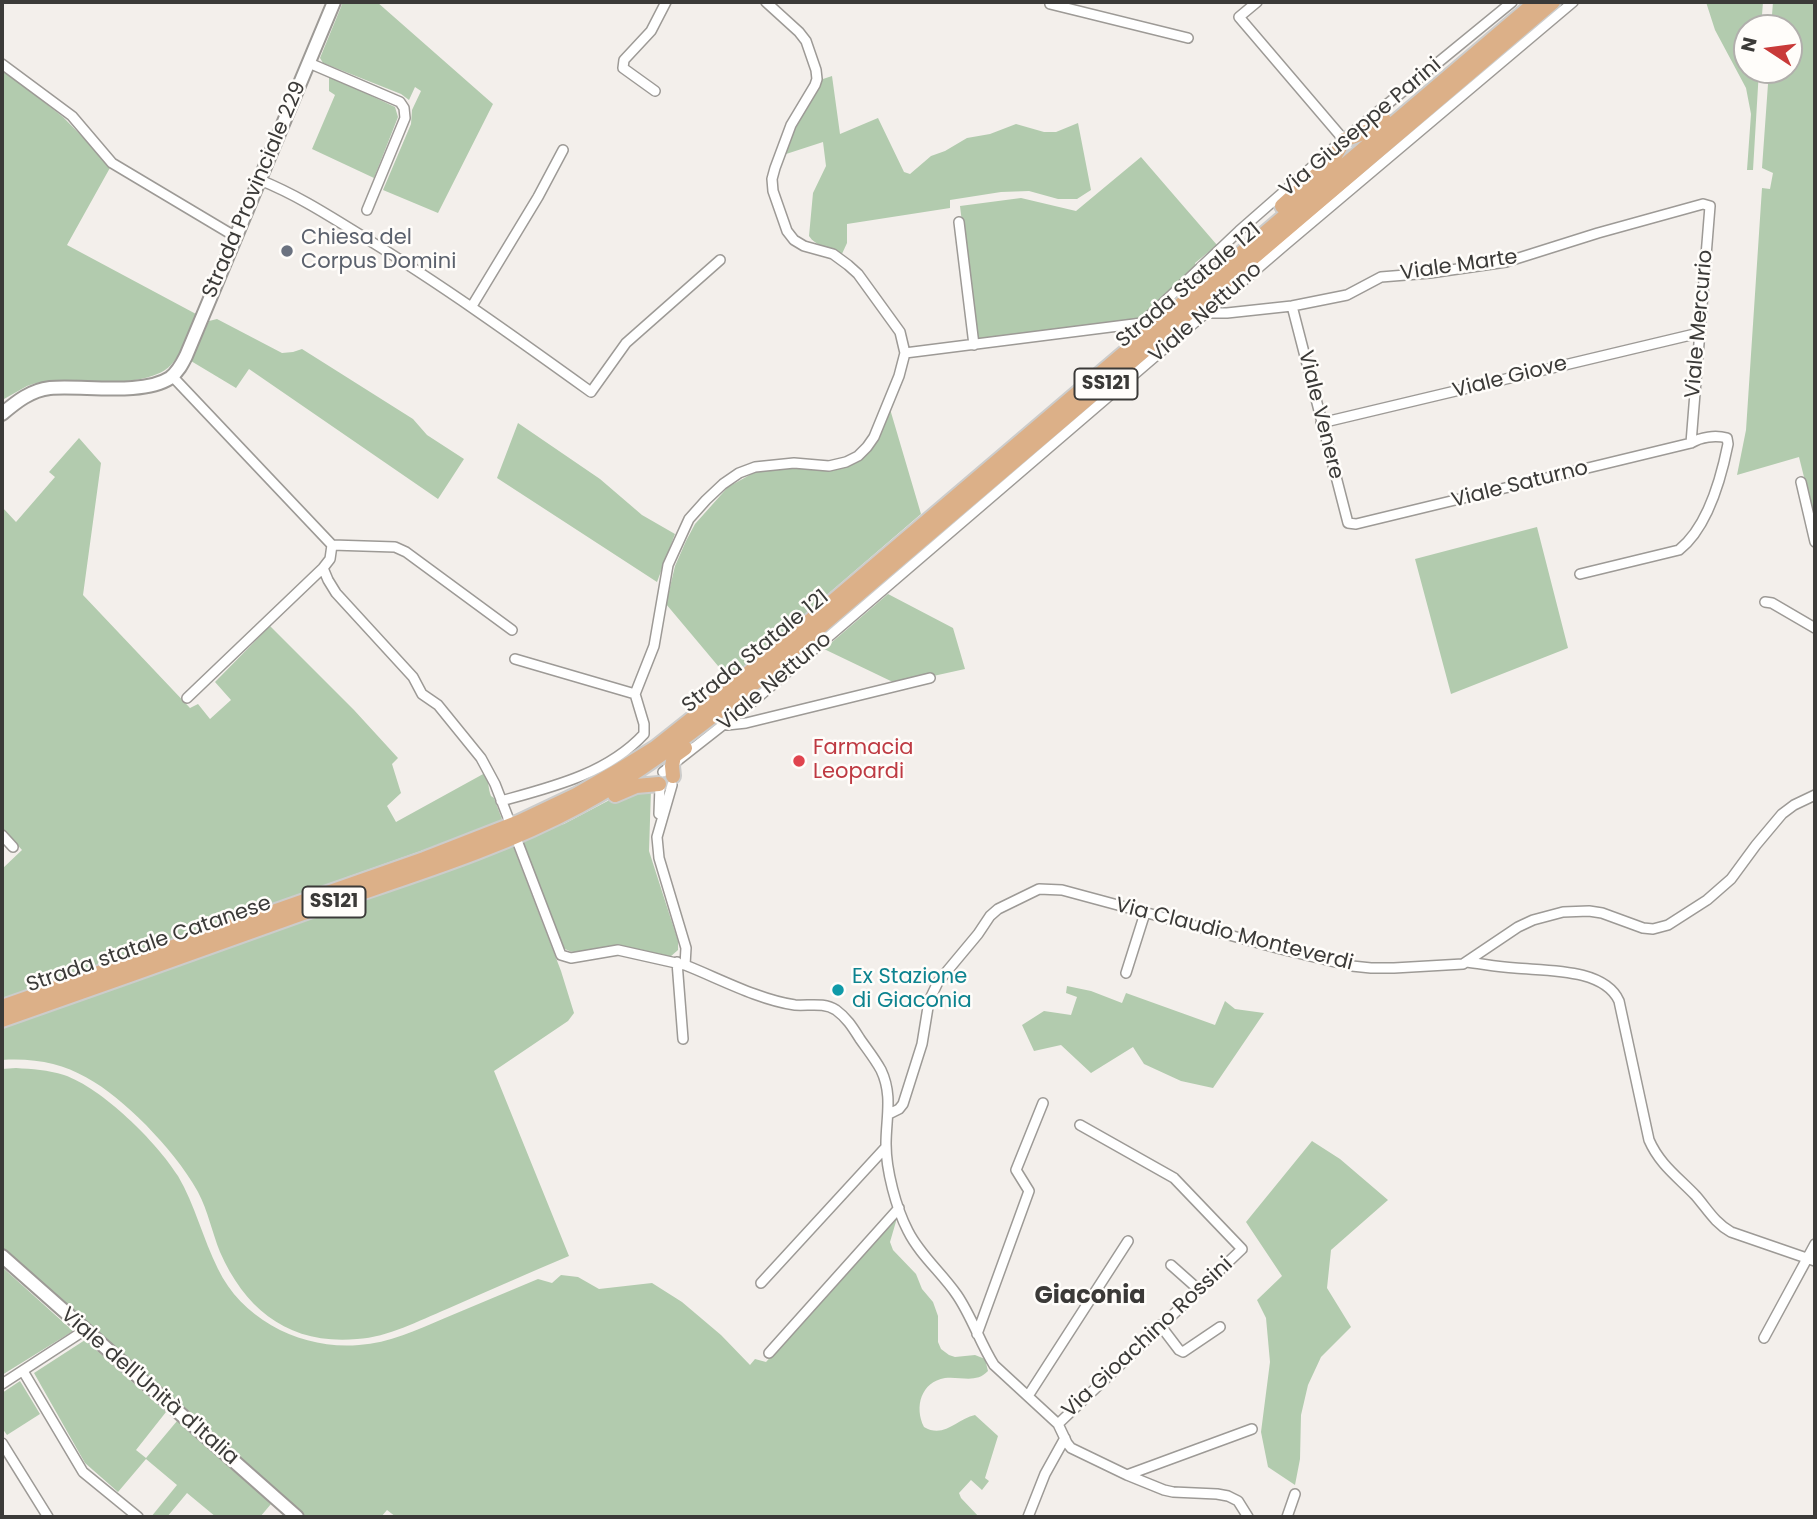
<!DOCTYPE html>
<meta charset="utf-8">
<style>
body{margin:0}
#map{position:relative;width:1817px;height:1519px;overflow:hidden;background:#f3efeb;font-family:Poppins,sans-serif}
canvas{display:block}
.frame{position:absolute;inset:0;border:4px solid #3b3a38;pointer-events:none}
.north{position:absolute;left:1733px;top:14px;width:70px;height:70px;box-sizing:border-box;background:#fffdfa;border:2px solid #b1afac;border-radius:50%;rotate:283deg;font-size:19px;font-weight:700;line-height:28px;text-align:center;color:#3b3a38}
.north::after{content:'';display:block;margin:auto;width:24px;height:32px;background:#c93a39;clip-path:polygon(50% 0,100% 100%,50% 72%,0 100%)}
</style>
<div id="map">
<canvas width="1817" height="1519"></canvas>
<div class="frame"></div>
<div class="north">N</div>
</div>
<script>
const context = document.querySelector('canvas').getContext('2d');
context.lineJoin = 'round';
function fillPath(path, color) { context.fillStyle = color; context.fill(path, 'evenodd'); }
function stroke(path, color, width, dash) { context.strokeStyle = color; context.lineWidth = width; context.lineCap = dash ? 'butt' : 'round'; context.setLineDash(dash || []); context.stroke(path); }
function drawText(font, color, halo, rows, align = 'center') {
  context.font = font + ' Poppins,sans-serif'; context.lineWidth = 5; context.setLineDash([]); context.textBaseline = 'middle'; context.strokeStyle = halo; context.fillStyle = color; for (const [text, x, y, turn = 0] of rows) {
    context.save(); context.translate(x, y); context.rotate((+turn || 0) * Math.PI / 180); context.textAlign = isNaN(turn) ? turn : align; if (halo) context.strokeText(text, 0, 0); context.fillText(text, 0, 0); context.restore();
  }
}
fillPath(new Path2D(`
 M343,2H377L493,104L438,213L383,190L411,124L412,110L421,91L415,87L409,100L401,94L323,63L320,58Z
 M1706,2H1763L1761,28H1747V70H1759L1753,170H1747L1751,114L1746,88L1715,30Z
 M1773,2H1815V521L1799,457L1737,475L1746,430L1762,188L1770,189L1773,173L1762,168L1769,70H1789V28H1771Z
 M2,69L63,117L111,166L67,245L196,314L198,317C190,333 183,352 171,365C148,390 71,380 36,383L27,386L4,399L2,397Z
 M329,76L395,107L398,117L374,178L312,149L335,95L329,91Z
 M832,76L840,134L878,118L904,172L910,174L931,156L945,151L967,138L990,134L1016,124L1044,132H1056L1078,123L1091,190L1077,199H1058L1029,191L1001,192L950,200V208L847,224V243L841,256C831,249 815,246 809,236L813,193L826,166L823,142L783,155L794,129L820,80Z
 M1141,157L1217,245L1195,263L1196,267L1142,319L979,341L976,337L960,206L1021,198L1076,211Z
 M217,319L282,353L293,352L302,349L413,419L427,435L464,459L438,499L249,369L236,388L191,361L209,321Z
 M890,409L921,514L729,679L666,604L675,566L686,541L695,524L728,487L757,471L794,468L820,470H833L847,466L873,446L881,433Z
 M518,423L600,479L642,515L675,534L657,582L497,478Z
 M79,438L101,463L83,595L190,708L198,704L210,719L231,700L215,682L270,626L354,710L398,758L392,764L401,793L387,806L396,822L485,773C489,781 488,788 491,796L494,798L503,822L2,999V869L22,850L2,828V507L16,522L55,477L49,472Z
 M1537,527L1568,648L1451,694L1415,559Z
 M888,594L953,628L965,669L897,684L824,649Z
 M651,790L649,851L678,941V950L670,957C648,952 626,944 604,947C590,949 573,958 562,946L521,842L547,828L564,824L619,795Z
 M513,846L561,971L574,1013L568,1021L494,1071L569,1256C528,1273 488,1291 447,1309C418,1321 389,1337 357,1339C290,1345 246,1311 220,1252C212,1232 208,1211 198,1192C184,1167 166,1146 146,1125C102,1082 66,1056 2,1060V1025L80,999Z
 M1067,986L1091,991L1122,1003L1126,993L1215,1025L1225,1001L1235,1009L1264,1013L1213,1088L1181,1081L1144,1064L1133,1047L1091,1073L1061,1045L1034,1051L1022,1025L1044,1011L1071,1015L1077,997L1066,993Z
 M16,1068C32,1069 48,1070 64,1075C102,1088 157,1142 178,1176C195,1205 203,1239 218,1269C243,1321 303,1350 359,1345C389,1343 417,1330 445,1318C476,1305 507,1292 538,1279L552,1283L561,1275L578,1277L599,1289L652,1283L682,1302L721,1335L750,1365L755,1359L766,1362L887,1228L896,1216L897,1218L890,1242L893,1250L916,1274L922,1289L933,1302L938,1316V1342L941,1349L949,1355L955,1357L975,1355L985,1359L988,1371C976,1384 960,1376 945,1378C921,1382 914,1407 924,1427C944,1439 957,1419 975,1415L998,1436L985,1478L989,1481L982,1490L971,1480L959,1493L961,1498L979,1517H396L387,1510L381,1517H306L2,1250V1069Z
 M1312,1141L1340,1159L1388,1200L1331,1250L1327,1288L1351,1327L1321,1357L1308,1385L1301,1415L1300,1459L1295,1485L1268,1467L1261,1432L1270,1362L1266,1318L1257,1300L1282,1276L1246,1222Z
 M2,1267L73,1331L2,1375Z
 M85,1340L166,1412L136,1450L146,1458L177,1421L271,1504L260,1517H216L187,1493L167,1517H151L177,1485L146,1459L118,1492L85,1463L34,1373Z
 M20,1381L40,1414L7,1435L2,1428V1393Z`), '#b2cbae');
const street = new Path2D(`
 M1051,2L1050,4L1188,38
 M1257,2L1239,17L1344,140
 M309,63L400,102L404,108L405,118L367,210
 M2,64L72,116L112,163L236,237
 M655,91L623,68L624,60L651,31L666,2
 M1352,133L1512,2
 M260,180C297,195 328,215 362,236C441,284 516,338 591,392L626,343L720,260
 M959,222L974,345
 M472,306L538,197L563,150
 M1292,306L1348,523L1356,524L1691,443C1701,437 1715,435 1727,438L1728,444C1721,479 1708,527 1679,550L1580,574
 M1206,313H1227L1292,306L1347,295L1381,277L1430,273L1506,262L1598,233L1703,204L1710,206L1691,443
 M905,353L1142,323L1239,231L1336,146
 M172,376L332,545L395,547L406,552L512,630
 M1321,423L1699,333
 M1801,482L1815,542
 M323,568L328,580L336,593L413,677L422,694L438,705L481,758L495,784L509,820
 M1765,602L1772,603L1815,628
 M515,659L635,694
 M187,698L323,568L330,559L332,545
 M727,725L746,723L930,678
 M663,772L756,699L1285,245L1573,2
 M672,785L657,837L659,858L686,948L685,965C718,978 759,1000 795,1005C809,1006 824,1002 836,1010C847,1018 853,1028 860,1039C867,1049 875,1059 881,1070C893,1095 886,1118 886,1144C886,1170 896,1208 908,1231C920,1255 942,1273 957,1295C972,1317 980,1343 994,1365L1058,1424L1067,1443L1071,1448L1127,1475L1164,1490L1173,1492L1217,1494L1228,1496L1238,1501L1248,1517
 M501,801C552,787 607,774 644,734V724L635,694L654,646L668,565L689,519L706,500L723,484L739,473L755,467L794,463L829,466L846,462L858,456L867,447L874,437L899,376L905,353L900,332L858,274L848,265L833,254L804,246L794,240L787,231L773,191L772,179L775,168L791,125L815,85L817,79L816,70L806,41L799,32L766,2
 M659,814L660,786
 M2,835L13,847
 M518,843L561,955L571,958L618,950L685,965
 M677,962L683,1039
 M1467,962C1483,964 1499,967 1515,968C1546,971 1604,968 1619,1001L1649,1140C1660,1165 1678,1177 1696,1196C1708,1210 1715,1223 1731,1232L1815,1261
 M1126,973L1145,913
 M889,1114L899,1109L903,1104L922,1044L929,1001L938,982L978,934L990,916L998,909L1039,889L1062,890L1281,949L1352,966L1371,968H1394L1463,964L1518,927L1533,920L1563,912L1589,911L1602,913L1643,928L1653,929L1668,925L1707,900L1731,879L1756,845L1782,814L1794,805L1815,795
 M1171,1265L1198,1289
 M761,1283L886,1147
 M1160,1325L1179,1350L1183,1352L1220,1327
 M977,1334L1029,1191L1016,1170L1043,1103
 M1764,1338L1815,1244
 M769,1353L899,1208
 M23,1371L83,1472L138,1517
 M2,1384L85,1330
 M1028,1396L1128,1241
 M1058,1424L1242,1249L1174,1178L1080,1125
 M2,1443L48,1517
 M1127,1475L1252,1429
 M1028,1517L1045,1474L1065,1438
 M1287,1517L1295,1494`);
const secondary = new Path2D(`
 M2,414C16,402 31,390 50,388C82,385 142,396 170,378C178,372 182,364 186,356L334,2
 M2,1256L297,1517`);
const primary = new Path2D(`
 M1282,206L1332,161L1344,140L1371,130L1384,120
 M673,776L672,766L674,756L685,748
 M615,795L636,786L659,784
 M2,1007L424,859L519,822L576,795L621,769L655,748L737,683L1536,2
 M2,1020C114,981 225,941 337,901C419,873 503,847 579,806C639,774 691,733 745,691L1553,2`);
stroke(street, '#9d9a96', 12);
stroke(secondary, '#9d9a96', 16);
stroke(primary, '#cccccb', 18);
stroke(street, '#fff', 9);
stroke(secondary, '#fff', 12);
stroke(primary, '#dcb088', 14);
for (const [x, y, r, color] of [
 [287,251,7,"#6b7280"],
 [799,761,7,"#e0444e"],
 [838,990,7,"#0f9aa8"]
]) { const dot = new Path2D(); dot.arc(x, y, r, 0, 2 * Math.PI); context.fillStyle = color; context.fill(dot); stroke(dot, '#fffdfa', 2.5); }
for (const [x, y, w] of [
 [1106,384,63],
 [334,902,63]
]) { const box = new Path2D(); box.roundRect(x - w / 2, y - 15.5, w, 31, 5); context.fillStyle = '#fffdfa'; context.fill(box); stroke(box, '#3b3a38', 2); }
drawText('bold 19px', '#3b3a38', null, [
 ["SS121",1106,384],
 ["SS121",334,902]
]);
drawText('21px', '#3b3a38', '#fffdfa', [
 ["Via Giuseppe Parini",1361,128,-40],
 ["Strada Provinciale 229",255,190,-67],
 ["Viale Marte",1459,266,-8],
 ["Strada Statale 121",1189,286,-40],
 ["Viale Nettuno",1206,313,-41],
 ["Viale Mercurio",1700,324,-85],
 ["Viale Giove",1510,378,-14],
 ["Viale Venere",1320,415,76],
 ["Viale Saturno",1520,485,-14],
 ["Strada Statale 121",756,652,-39],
 ["Viale Nettuno",775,682,-40],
 ["Via Claudio Monteverdi",1234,935,14],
 ["Strada statale Catanese",149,945,-19],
 ["Via Gioachino Rossini",1148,1338,-43],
 ["Viale dell'Unità d'Italia",149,1387,41]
]);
drawText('21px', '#5b616d', '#fffdfa', [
 ["Chiesa del",301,239],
 ["Corpus Domini",301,263]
], 'left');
drawText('21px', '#be3a42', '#fffdfa', [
 ["Farmacia",813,749],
 ["Leopardi",813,773]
], 'left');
drawText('21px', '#0d838f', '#fffdfa', [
 ["Ex Stazione",852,978],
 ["di Giaconia",852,1002]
], 'left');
drawText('bold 24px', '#3b3a38', '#fffdfa', [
 ["Giaconia",1090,1297]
]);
</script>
